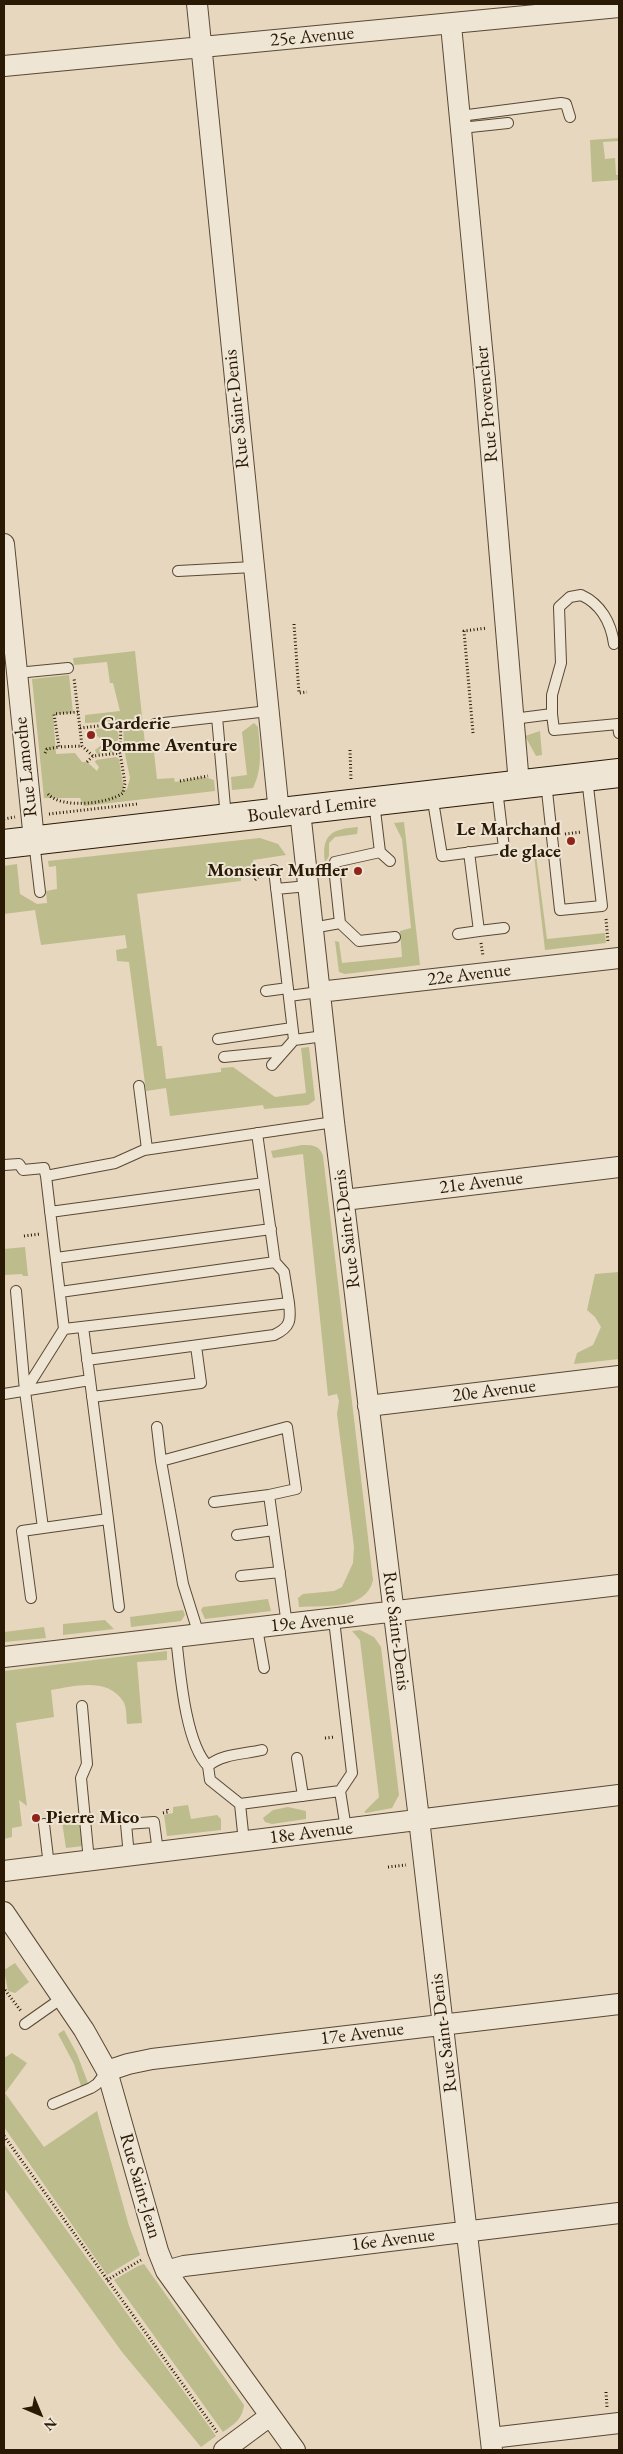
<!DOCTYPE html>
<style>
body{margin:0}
#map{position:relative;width:623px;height:2454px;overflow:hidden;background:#e7d7be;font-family:"EB Garamond",serif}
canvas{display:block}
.frame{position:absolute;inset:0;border:5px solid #2a1a05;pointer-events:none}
.north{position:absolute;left:15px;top:2389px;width:50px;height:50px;-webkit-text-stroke:4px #efe5d5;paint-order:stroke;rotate:135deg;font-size:14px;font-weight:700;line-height:20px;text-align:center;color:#2a1a05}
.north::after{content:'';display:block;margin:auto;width:18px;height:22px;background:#2a1a05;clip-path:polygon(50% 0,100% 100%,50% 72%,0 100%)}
</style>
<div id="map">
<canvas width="623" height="2454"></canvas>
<div class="frame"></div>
<div class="north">N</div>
</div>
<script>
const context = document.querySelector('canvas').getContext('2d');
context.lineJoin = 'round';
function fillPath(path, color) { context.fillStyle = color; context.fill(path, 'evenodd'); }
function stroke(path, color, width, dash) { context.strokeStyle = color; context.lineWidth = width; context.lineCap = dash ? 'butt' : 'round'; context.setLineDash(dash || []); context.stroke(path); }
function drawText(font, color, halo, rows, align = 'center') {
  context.font = font + ' "EB Garamond",serif'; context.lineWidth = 4; context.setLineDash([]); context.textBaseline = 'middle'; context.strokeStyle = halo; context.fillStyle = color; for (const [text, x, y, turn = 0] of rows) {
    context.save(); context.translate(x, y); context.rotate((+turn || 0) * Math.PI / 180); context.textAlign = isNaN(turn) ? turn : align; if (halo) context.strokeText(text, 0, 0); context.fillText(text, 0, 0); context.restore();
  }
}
fillPath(new Path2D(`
 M619,138V141L603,142L605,159L615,158L616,175H619V180L592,182L590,140Z
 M135,651L146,753L154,752L157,779L174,778L175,782L204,777L214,780L215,791L84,806L80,798H44L32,679L69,675L73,713L53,714L56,754L75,753L82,762H87L97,771L99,767L95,762L96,760L116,757L119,759L124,790L127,789L130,778L124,749L123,721L85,723V715L120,711L113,683H110L107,662L74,665L73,658Z
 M254,723L258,727C260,748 263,768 253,788L232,790L231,777L247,775L242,732Z
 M111,727L117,730L119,736L114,752L97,754L95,750L103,744L98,736L94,739L93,733L97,729Z
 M540,731L542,755L536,756L525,736Z
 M404,822L420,965L345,974L339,972L335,941L339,942L342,963L402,957L400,931L411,928L402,839L394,823Z
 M358,827L357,834L335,837L329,843V856L325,863C321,834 332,829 358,827Z
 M260,838L278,844L286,855L253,860L255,875L241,877V881L137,894L157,1046H162L166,1079L221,1072V1068L233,1067L275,1097L306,1093L301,1048L309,1047L315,1100L308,1105L264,1109L263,1105L170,1116L166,1088L146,1091L129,962L117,961L116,950L127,948L125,935L41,945L35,910L4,914V866L17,864L20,894L37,904L47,903L46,891L57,889L56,866L49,867L48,861Z
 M534,855H536L547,939L605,933L606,943L545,950Z
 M302,1145C312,1145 320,1145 323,1156L373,1580C366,1611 324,1605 299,1607L298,1598L303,1594L334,1591L342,1587L353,1563L354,1547L337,1414L339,1401L337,1394L328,1396L303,1154L273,1158L271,1151Z
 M25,1247L28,1276H23L22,1274L4,1275V1249Z
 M619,1272V1359L574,1364L577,1353L593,1345L601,1327L595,1317L587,1310L595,1274Z
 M268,1599L271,1611L205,1619L201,1610L203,1607Z
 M183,1610L185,1615L181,1621L131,1627L130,1617Z
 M105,1620L114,1629L63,1635V1624Z
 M44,1627L46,1638L4,1642V1632Z
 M360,1630L374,1637L381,1647L399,1795L392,1808L366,1813L364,1812L379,1797L360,1640L352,1631Z
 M167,1651V1660L137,1662L142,1723L127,1724C126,1717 127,1707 123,1701C107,1677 75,1686 51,1690L54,1717L16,1723L27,1806L19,1800L22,1826L12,1828V1837L4,1839V1671Z
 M188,1805L191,1819L217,1815L221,1819V1830L167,1836L164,1815L173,1813V1807Z
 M288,1807L306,1811V1819L272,1824L265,1822L263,1818L273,1810Z
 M79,1820L83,1846L66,1848L62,1822Z
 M15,1963L29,1982L15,1993L8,1991L4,1970Z
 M64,2030L77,2054L88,2083L81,2086L74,2064L58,2034Z
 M12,2053L27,2063L5,2093L44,2147L97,2111L129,2226L140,2255L107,2275L4,2127V2058Z
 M4,2144L216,2436L201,2447L122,2352L4,2188Z
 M144,2264L244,2405C242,2420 234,2424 223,2432L114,2280L138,2266Z`), '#bcbc8d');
const service = new Path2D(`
 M460,116L561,103L566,104L570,117
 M461,128L508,123
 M178,571L253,567
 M17,673L68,668
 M552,714L554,730L618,724L619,733
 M513,719L552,714V695L561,663L559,607L570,597L581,595C601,604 611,623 614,644
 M155,724L217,717
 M546,782L560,910L602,906L587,778
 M432,795L442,856L504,848L497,789
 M226,818L217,717L268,711
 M34,841L40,892
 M380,852L390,861
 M307,872L334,867
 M276,889L308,886
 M340,923L359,941L395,937
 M312,928L340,923L334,867L335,862L380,852L374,802
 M479,931L504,928
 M458,934L479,931L469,852
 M266,991L288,988
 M289,996L319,992
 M218,1039L292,1028
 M294,1040L324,1036
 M224,1057L284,1051
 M272,1065L294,1040L274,870
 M139,1086L147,1149
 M4,1165L19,1164L23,1170L44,1168L46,1176
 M50,1212L264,1183
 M56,1258L271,1229
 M60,1292L275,1262
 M83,1327L90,1380
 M64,1329L289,1303L284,1272L275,1262L257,1133
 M87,1360L274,1335C291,1327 291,1320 289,1303
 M25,1391L64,1329L46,1176L115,1163L144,1150L334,1122
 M4,1394L90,1380L108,1519L43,1528L25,1391L16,1291
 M92,1397L201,1383L196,1346
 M157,1427L161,1461
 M214,1502L269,1495L287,1625
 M108,1519L119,1607
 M237,1535L274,1530
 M241,1576L280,1572
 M31,1598L22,1531L43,1528
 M334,1620L352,1773L340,1791
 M257,1628L264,1668
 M199,1635L183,1584L161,1461L287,1427L296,1489L269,1495
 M176,1637C180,1671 185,1743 208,1766
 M82,1706L87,1764L81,1778L89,1861
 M297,1758L303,1796
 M240,1804L210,1780L208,1766C221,1754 245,1754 262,1750
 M44,1824L49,1866
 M244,1842L240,1804L340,1791L346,1829
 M129,1856L126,1824L154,1822L158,1852
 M25,2024L62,1998
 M53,2104L91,2088L97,2084L107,2071`);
const minor = new Path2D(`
 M197,4L279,813
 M451,25L485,380L519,784
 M4,66L619,7
 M4,544L34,840
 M300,811L334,1122L419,1819L492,2450
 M319,992L619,958
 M344,1200L619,1167
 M368,1406L619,1376
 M4,1657L619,1585
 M4,1871L619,1795
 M4,1912L84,2030L107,2071L158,2251L166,2271L295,2450
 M107,2071L128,2064L152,2059L619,2004
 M166,2271L184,2266L619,2213
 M491,2438L619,2423
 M224,2450L270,2416`);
const secondary = new Path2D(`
 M4,844L619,773`);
stroke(service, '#594933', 12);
stroke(minor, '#594933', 22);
stroke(secondary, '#2a1a05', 30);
stroke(new Path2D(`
 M294,624L299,693L307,692
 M78,712L54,714L59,747L82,746
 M80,728L116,724L120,727C122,736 119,744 120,753
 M473,733L464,631L487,628
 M350,750L351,780
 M45,753L47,749L59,747
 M87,762L93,756
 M180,781L208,776
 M48,794C61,809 108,804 123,793L125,783L120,753L93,756L82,746L74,678
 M49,814L137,804
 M4,819L15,817
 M565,834L581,832
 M255,880L258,877L263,876
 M606,919L608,942
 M481,943L483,956
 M24,1236L40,1234
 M325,1738L335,1737
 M163,1813L168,1812L167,1808
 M388,1867L406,1865
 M5,1990L21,2011
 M4,2136L217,2432
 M107,2280L141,2260
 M606,2392L607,2407`), '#2a1a05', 3, [1, 2.5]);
stroke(service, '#efe5d5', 10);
stroke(minor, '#efe5d5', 20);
stroke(secondary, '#efe5d5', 28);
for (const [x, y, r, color] of [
 [91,735,5,"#8f2418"],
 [571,841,5,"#8f2418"],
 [358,871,5,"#8f2418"],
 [36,1818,5,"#8f2418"]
]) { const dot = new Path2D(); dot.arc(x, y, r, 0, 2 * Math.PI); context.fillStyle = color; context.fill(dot); stroke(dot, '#efe5d5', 2); }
drawText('19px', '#2a1a05', '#efe5d5', [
 ["25e Avenue",312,37,-5],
 ["Rue Provencher",487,404,-95],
 ["Rue Saint-Denis",237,409,-96],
 ["Rue Lamothe",26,767,-96],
 ["Boulevard Lemire",312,809,-7],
 ["22e Avenue",469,975,-7],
 ["21e Avenue",481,1183,-7],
 ["Rue Saint-Denis",347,1229,-97],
 ["20e Avenue",494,1391,-7],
 ["19e Avenue",312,1622,-6],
 ["Rue Saint-Denis",396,1631,83],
 ["18e Avenue",311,1833,-7],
 ["Rue Saint-Denis",444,2033,-97],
 ["17e Avenue",362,2034,-7],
 ["Rue Saint-Jean",140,2186,74],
 ["16e Avenue",393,2240,-7]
]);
drawText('bold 19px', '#2a1a05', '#efe5d5', [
 ["Garderie",101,724],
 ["Pomme Aventure",101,746],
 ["Le Marchand",561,830,"right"],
 ["de glace",561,852,"right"],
 ["Monsieur Muffler",348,871,"right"],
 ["Pierre Mico",46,1818]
], 'left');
</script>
